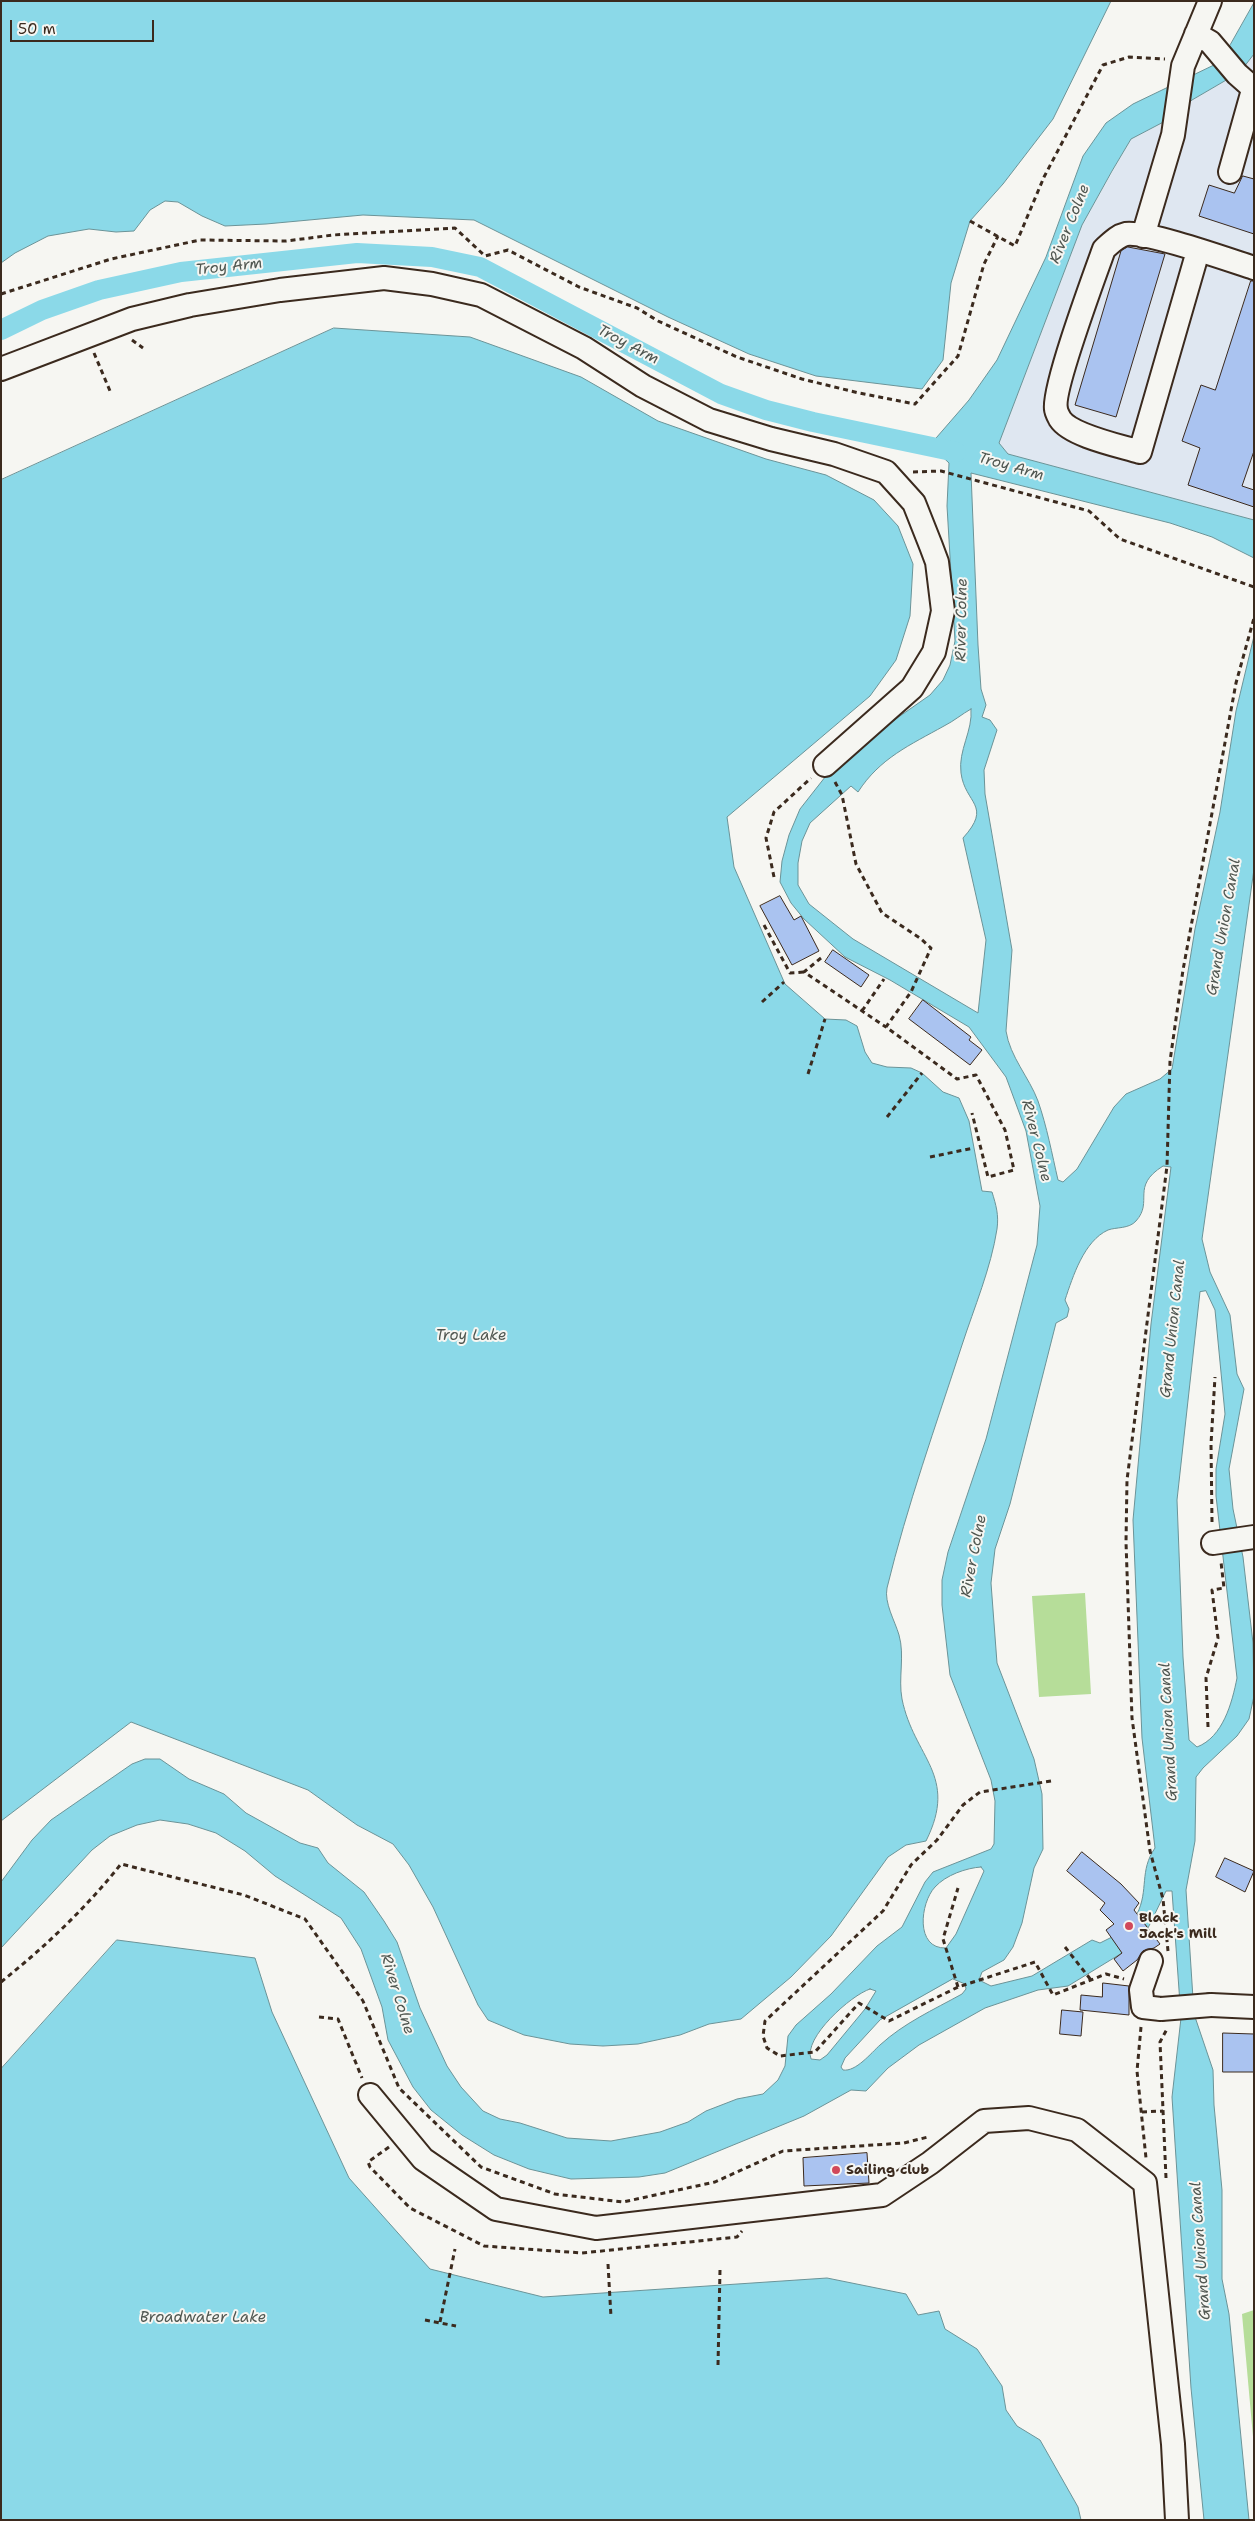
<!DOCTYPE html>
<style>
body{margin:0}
#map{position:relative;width:1255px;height:2521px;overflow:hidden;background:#f6f6f2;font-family:"Shantell Sans",sans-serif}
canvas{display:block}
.frame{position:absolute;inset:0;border:2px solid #3b2a1e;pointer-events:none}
.scale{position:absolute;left:10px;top:20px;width:144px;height:22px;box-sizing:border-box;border:2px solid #3b2a1e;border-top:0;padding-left:6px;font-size:15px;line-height:18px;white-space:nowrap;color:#3b2a1e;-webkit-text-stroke:4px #f6f6f2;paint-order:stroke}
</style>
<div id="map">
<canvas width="1255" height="2521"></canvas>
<div class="frame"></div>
<div class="scale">50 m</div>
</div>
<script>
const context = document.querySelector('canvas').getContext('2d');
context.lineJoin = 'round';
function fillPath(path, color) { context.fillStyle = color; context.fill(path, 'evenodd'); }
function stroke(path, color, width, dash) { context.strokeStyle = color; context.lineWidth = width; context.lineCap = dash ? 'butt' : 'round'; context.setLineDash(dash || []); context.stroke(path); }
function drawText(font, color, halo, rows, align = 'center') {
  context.font = font + ' "Shantell Sans",sans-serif'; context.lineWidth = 4; context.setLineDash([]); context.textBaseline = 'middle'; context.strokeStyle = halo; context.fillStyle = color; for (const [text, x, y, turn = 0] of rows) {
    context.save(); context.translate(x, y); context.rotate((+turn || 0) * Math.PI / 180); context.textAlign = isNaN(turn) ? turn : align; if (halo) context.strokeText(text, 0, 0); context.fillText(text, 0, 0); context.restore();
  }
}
fillPath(new Path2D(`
 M1254,54V520L1008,454L999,443L1082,225L1131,139L1173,117L1192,100L1240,72Z`), '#dfe7f1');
fillPath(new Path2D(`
 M1085,1593L1091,1694L1039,1697L1032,1596Z
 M1254,2310V2448L1242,2314Z`), '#b6dd99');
const water = new Path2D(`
 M1,1H1111L1053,119L1003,184L970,221L951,283L943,360L922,389L816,376L749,354L668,317L474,220L363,215L266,224L225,226L202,216L178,202L165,201L150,210L134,231L116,232L89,229L48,236L15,253L1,263Z
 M1254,3V54L1240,72L1192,100L1173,117L1131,139L1112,171L1082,225L999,443L1008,454L1254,520V558L1212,537L1170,523L971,473L978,645L981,689L986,705L982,717L990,720L997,730L984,770L985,794L1012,950L1006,1031C1010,1057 1029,1077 1038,1101C1047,1127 1052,1154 1058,1180L1063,1182L1077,1169L1114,1107L1126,1094L1160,1079L1172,1069L1195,929L1220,812L1236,711L1254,636V869L1202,1239L1210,1272L1230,1315L1237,1374L1244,1389L1229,1469L1233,1509L1243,1557L1253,1643L1254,1696L1249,1719L1237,1736L1203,1768L1196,1777L1195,1841L1186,1890L1194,2014L1213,2070L1214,2105L1222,2190V2279L1229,2314L1249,2520H1204L1191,2388L1172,2097L1181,2018L1172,1891H1166L1148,1928L1137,1914C1149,1890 1139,1871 1155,1848L1142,1738L1133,1520L1151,1324L1171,1167L1163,1166C1130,1187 1154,1201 1136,1221C1129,1229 1116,1227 1108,1230C1084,1241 1073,1276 1065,1300L1069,1309L1067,1317L1056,1323L1010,1504L995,1549L991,1583L997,1663L1034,1759L1042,1794L1043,1849L1034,1868L1022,1923L1013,1947L1004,1960L982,1972L979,1980L991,1986L1032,1976L1092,1940L1100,1943L1112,1937L1122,1953L1068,1986L1038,1990L985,2008L919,2045L888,2068L866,2091L851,2090L804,2116L665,2173L639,2177L571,2179L529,2169L494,2155L462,2135L431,2110L413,2087L388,2040L382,2007L361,1949L341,1918L275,1876L245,1851L216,1833L188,1824L160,1820L137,1825L110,1836L92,1850L1,1948V1882L32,1840L51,1820L132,1764L145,1759H160L189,1779L224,1794L246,1813L300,1843L318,1848L328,1863L364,1892L384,1921L397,1942L420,2008L447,2066L461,2087L483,2111L500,2119L520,2123L567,2138L611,2141L660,2132L688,2122L706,2111L737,2099L763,2094L778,2080L785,2066L788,2036L796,2025L831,1994L877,1946L902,1927L925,1882L933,1872L991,1849L994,1844L995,1801L991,1780L950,1675L942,1605V1580L948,1552L986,1439L1037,1245L1040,1206L1026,1131L1006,1077L969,1027L890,980L845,957L804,919L791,903L780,882L782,861L789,835L800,809L840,758L930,695L943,680L950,665L955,641L947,506L949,463L930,445L969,400L997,360L1046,257L1083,156L1106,123L1133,104L1216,64L1230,45ZM971,709C973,731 958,750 961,773C965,804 993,805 963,838L986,940L978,1013L853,939L809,904L798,885V863L802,841L810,823L851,786L858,792C880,758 910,745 944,726C954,721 962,714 971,709ZM1206,1291L1215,1310L1225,1414L1216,1469V1496L1237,1678C1232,1703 1223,1737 1197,1747L1189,1740L1183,1657L1177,1500L1200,1292ZM981,1867L984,1871L956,1934L946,1948C915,1949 920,1903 935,1887C946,1875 966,1868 981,1867ZM953,1979L965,1984L966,1989L962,1994C933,2010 904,2023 880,2045C871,2053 856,2072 843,2070L841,2067L845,2058L880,2020ZM870,1989L876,1991L865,2009L827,2055L820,2060L811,2059C803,2038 851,1995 870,1989Z
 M334,328L470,337L581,377L658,421L766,459L826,475L874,500L898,526L913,564L910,616L896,660L870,696L727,817L734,867L785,984L825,1019L846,1020L857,1026L865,1052L872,1063L887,1067L911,1068L922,1073L943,1092L959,1098L969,1121L982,1191L992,1192C996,1205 999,1215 997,1229C991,1268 974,1308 962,1345C936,1425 907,1506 887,1588C884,1603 895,1621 899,1635C905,1656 898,1678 902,1699C914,1758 959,1775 926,1841L906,1845L888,1857L831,1936L791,1977L741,2019L709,2024L680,2035L638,2044L603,2046L570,2044L524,2035L488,2020L478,2005L433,1907L409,1865L393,1844L357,1825L308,1790L131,1722L1,1821V480Z
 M117,1940L255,1958L272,2012L349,2178L430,2269L543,2297L827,2278L906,2294L918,2315L939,2311L945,2329L977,2349L1002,2386L1006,2410L1017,2426L1040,2440L1078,2507L1081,2520H1V2069Z`);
fillPath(water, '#8bd9e8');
stroke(water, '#6b9397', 1);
stroke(new Path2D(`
 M1,330L42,310L99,290L181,272L357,253L432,257L480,267L721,394L766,410L813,422L956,452`), '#8bd9e8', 20);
const building = new Path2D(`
 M1243,176L1254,179V234L1199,216L1209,185L1234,193Z
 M1128,247L1165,254L1116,417L1075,405L1121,251Z
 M1251,281H1254V451L1242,486L1254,490V507L1188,485L1200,448L1182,441L1201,385L1215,390Z
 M780,896L794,920L801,916L819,951L792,965L760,906Z
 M833,950L869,975L861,987L825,962Z
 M923,1000L971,1037L969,1040L982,1050L970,1065L909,1019Z
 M1082,1852L1121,1884L1139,1903L1134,1910L1160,1944L1154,1948L1143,1951L1137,1960L1123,1971L1114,1959L1122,1953L1106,1930L1114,1924L1100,1910L1105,1903L1067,1871Z
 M1225,1858L1254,1871L1245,1892L1216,1877Z
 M1103,1983L1129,1986V2015L1080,2010L1081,1995L1102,1997Z
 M1062,2010L1083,2012L1081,2036L1060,2034Z
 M1223,2033L1254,2034V2072H1223Z
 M867,2153L869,2183L804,2186L803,2158Z`);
fillPath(building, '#aac3f0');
stroke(building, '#3b2a1e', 1);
const minor = new Path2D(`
 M1196,34L1210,42L1237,74L1254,89
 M1230,172L1253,90
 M1143,236L1173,135L1183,66L1210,1
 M1198,251L1140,452C1121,446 1071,436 1060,419C1059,417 1056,412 1056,409C1052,390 1095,274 1104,249C1111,243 1117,236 1126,234C1148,231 1229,260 1254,268
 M1,369L132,319L190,305L280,290L384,278L432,284L481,295L584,348L643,386L709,420L771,439L834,454L886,472L914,503L931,546L937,562L943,611L934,652L912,688L825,765
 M1213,1543L1254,1537
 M1151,1961L1141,1990L1143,2007L1161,2009
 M1211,2005L1254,2007
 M370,2095L423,2159L496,2209L596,2228L882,2195L930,2163L984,2121L1029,2118L1077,2130L1145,2183L1173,2444L1177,2520`);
stroke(minor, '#3b2a1e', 26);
stroke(new Path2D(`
 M970,221L1015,246L1044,177L1103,65L1129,57L1165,59
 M1,294L111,259L200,240L286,241L333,235L455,228L485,256L508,250L579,287L637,308L658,321L737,357L802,379L859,393L915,404L958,356L984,264L998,236
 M132,340L143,348
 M94,353L110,391
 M913,472L941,471L1089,511L1120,539L1254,587
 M835,782L842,795L856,864L882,913L920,938L931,948L911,992L886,1027L957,1079L976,1075L1005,1130L1014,1170L988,1177L972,1113
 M774,877L766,838L774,812L811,778
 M764,925L790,973L804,972
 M821,958L804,972L886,1027
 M762,1002L784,982
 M862,1011L884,979
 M808,1074L825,1019
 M887,1117L922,1073
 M930,1157L974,1148
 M1212,1522L1211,1444L1215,1377
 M1208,1727L1206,1678L1218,1638L1212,1590L1224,1588L1221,1562
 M1051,1781L980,1792L963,1805L937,1840L911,1865L883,1911L765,2021L763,2036L767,2048L780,2056L815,2052L859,2003L889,2021L958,1987L1035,1962L1053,1995L1106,1974L1124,1979
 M1065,1947L1091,1980
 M1168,1951L1163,1899L1150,1851L1132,1718L1126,1542L1127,1480L1167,1166L1170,1061L1183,970L1236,683L1254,618
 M1,1982C45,1947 86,1908 121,1864L244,1895L305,1919L363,2001L399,2088L481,2167L555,2194L623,2202L715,2182L783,2151L904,2143L928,2137
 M958,1987L943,1939L958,1888
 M319,2017L338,2019L362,2078
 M1141,2027L1137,2071L1146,2158
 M1142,2112L1163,2111
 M389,2147L368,2162L370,2167L410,2208L484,2246L582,2253L737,2237L742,2231
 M1166,2178L1160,2042L1167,2029
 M608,2264L611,2317
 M425,2320L456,2326
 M440,2322L455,2249
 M718,2365L720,2270`), '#3b2a1e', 3, [5, 4]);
stroke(minor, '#f6f6f2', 22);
const minorBridge = new Path2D(`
 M1161,2009L1211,2005`);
stroke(minorBridge, '#3b2a1e', 26, []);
stroke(minorBridge, '#f6f6f2', 22);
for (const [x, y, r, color] of [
 [1129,1926,5,"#d1495b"],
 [836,2170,5,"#d1495b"]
]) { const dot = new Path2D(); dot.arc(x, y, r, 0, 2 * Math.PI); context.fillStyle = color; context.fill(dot); stroke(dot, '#f6f6f2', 2); }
drawText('bold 14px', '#3b2a1e', '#f6f6f2', [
 ["Black",1139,1918],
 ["Jack's Mill",1139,1934],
 ["Sailing club",846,2170]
], 'left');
drawText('italic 15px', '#4f5650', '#f6f6f2', [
 ["River Colne",1070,224,-68],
 ["Troy Arm",229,267,-6],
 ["Troy Arm",628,345,28],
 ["Troy Arm",1011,467,16],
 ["River Colne",962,620,-89],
 ["Grand Union Canal",1224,927,-80],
 ["River Colne",1036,1141,76],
 ["Grand Union Canal",1173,1329,-84],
 ["Troy Lake",471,1336],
 ["River Colne",974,1556,-79],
 ["Grand Union Canal",1169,1732,-93],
 ["River Colne",397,1994,73],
 ["Grand Union Canal",1201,2251,-94],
 ["Broadwater Lake",203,2318]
]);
</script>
